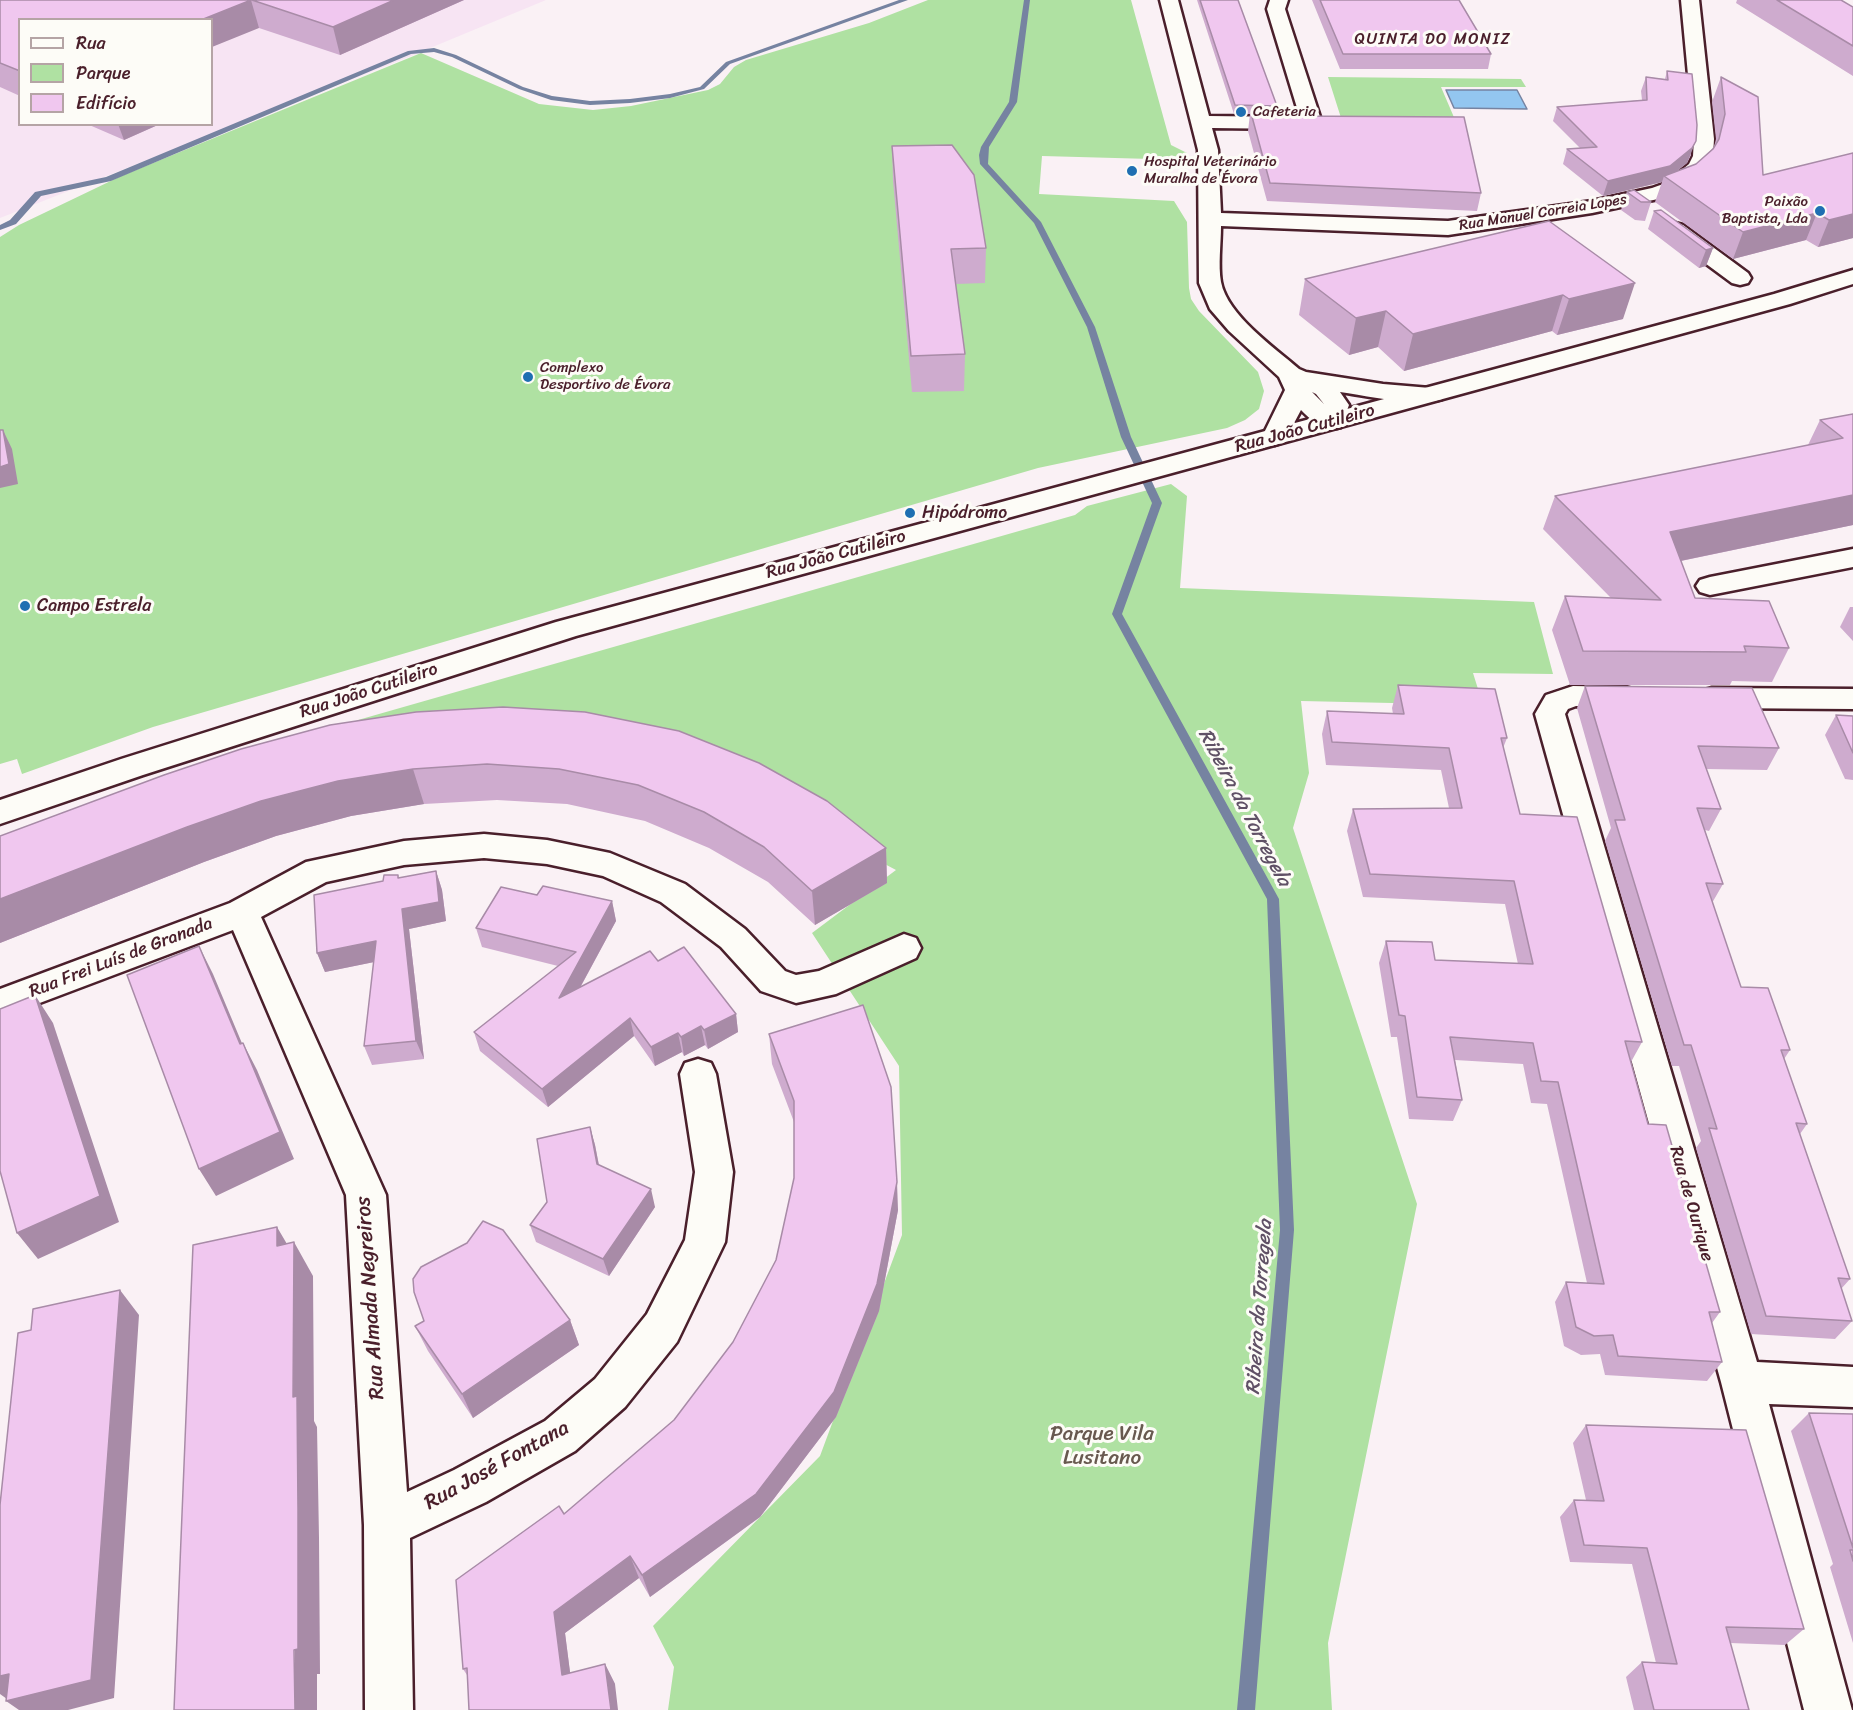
<!DOCTYPE html>
<meta charset="utf-8">
<style>
body{margin:0}
#map{position:relative;width:1853px;height:1710px;overflow:hidden;background:#faf1f5;font-family:Sriracha,sans-serif}
canvas{display:block}
.legend{position:absolute;left:18px;top:18px;width:195px;height:108px;box-sizing:border-box;background:#fdfcf7;border:2px solid #b5a4a5;margin:0;padding:8px 10px;list-style:none;font-size:18px;color:#4a1f2b}
.legend li{display:flex;align-items:center;gap:12px;height:30px}
.legend b{width:30px;border:2px solid #b5a4a5}
</style>
<div id="map">
<canvas width="1853" height="1710"></canvas>
<ul class="legend">
<li><b style="height:8px;background:#fdfcf7"></b>Rua</li>
<li><b style="height:16px;background:#afe1a2"></b>Parque</li>
<li><b style="height:16px;background:#f0c7ef"></b>Edifício</li>
</ul>
</div>
<script>
const context = document.querySelector('canvas').getContext('2d');
context.lineJoin = 'round';
function fillPath(path, color) { context.fillStyle = color; context.fill(path, 'evenodd'); }
function stroke(path, color, width, dash) { context.strokeStyle = color; context.lineWidth = width; context.lineCap = dash ? 'butt' : 'round'; context.setLineDash(dash || []); context.stroke(path); }
function drawText(font, color, halo, rows, align = 'center') {
  context.font = font + ' Sriracha,sans-serif'; context.lineWidth = 6; context.setLineDash([]); context.textBaseline = 'middle'; context.strokeStyle = halo; context.fillStyle = color; for (const [text, x, y, turn = 0] of rows) {
    context.save(); context.translate(x, y); context.rotate((+turn || 0) * Math.PI / 180); context.textAlign = isNaN(turn) ? turn : align; if (halo) context.strokeText(text, 0, 0); context.fillText(text, 0, 0); context.restore();
  }
}
fillPath(new Path2D(`
 M0,0H546L406,58L0,218ZM20,20H212V124H20Z`), '#f7e4f3');
fillPath(new Path2D(`
 M928,0H1131L1171,145L1187,153L1188,160L1042,156L1039,194L1174,201L1187,222L1189,288L1191,299L1199,311L1258,372L1264,391L1259,409L1245,420L1227,428L1038,468L153,727L22,774L17,759L0,764V237L19,225L119,177L421,53L539,104L593,110L631,106L708,90L720,84L734,67L746,60L869,23Z
 M1328,77L1521,79L1526,87H1441L1456,122L1342,121Z
 M1171,484L1187,496L1180,588L1534,602L1553,674L1473,673L1483,705L1301,701L1309,773L1293,828L1417,1204L1328,1643L1332,1710H668L674,1667L653,1626L820,1456L902,1235L899,1066L812,933L896,870L686,759L223,789L358,720L1075,515L1087,506Z`), '#afe1a2');
const water = new Path2D(`
 M1446,90H1517L1527,109L1454,108Z`);
fillPath(water, '#93c6f0');
stroke(water, '#7683a1', 1.5);
fillPath(new Path2D(`
 M899,0H908L730,64L704,89L670,98L630,103L590,105L551,100L519,89L452,57L434,52L411,54L111,181L41,196L16,224L0,230V225L10,220L35,192L106,177L408,51L434,48L456,55L523,87L552,96L590,101L630,99L670,94L700,87L726,62Z
 M1024,0H1030L1017,102L989,147L988,164L1041,222L1095,327L1131,437L1162,503L1122,614L1279,899L1294,1230L1255,1710H1237L1280,1230L1267,899L1112,614L1152,503L1121,437L1087,327L1034,223L980,164L979,155L981,147L1009,102Z`), '#7683a1');
const street = new Path2D(`
 M1160,0H1178L1209,116L1293,117L1301,121L1267,9L1270,0H1288L1285,9L1322,123L1319,127H1305L1302,124L1300,127L1293,129L1212,128L1218,150L1221,213L1448,221L1592,201L1652,188L1666,183L1689,164L1693,156L1694,139L1681,0H1699L1714,139L1713,156L1708,167L1680,191L1658,199L1592,213L1448,235L1221,226C1221,244 1218,265 1221,282C1227,315 1275,348 1299,369L1306,372L1383,384L1442,389L1445,394L1442,399C1413,407 1369,396 1340,392L1349,405L1341,427C1324,432 1312,421 1301,410L1284,442L1275,445L1266,442L1262,437L1285,390L1279,377L1229,331L1210,309L1199,283L1198,150ZM1312,392L1316,394L1324,404Z
 M1675,223L1683,225L1748,273L1751,278L1748,283L1740,285L1732,283L1667,235L1664,230L1667,225Z
 M1853,549V567L1710,595L1700,592L1696,586L1700,580L1710,577Z
 M1573,686L1625,687L1636,690L1640,697L1636,704L1625,707L1576,706L1568,709L1565,714L1757,1362L1853,1367V1407L1769,1404L1852,1710H1804L1721,1382L1535,714L1546,695Z
 M1712,688L1853,689V709L1712,708L1701,705L1697,698L1701,691Z
 M484,834L547,840L610,853L685,884L745,929L785,971L796,975L819,971L904,934L916,938L921,948L916,958L836,994L796,1003L761,991L721,947L661,902L603,876L547,864L484,858L404,865L326,882L261,917L386,1195L407,1492L454,1470L545,1421L595,1379L647,1314L685,1240L695,1172L680,1074L685,1063L698,1059L711,1063L716,1074L733,1172L725,1242L677,1342L625,1407L575,1451L486,1502L410,1538L413,1710H365L364,1525L346,1195L233,930L0,1018V989L230,903L306,862L404,841Z`);
const primary = new Path2D(`
 M1853,270V284L1790,304L576,636L143,775L0,824V800L121,759L556,622L1774,294Z`);
stroke(street, '#4a1f2b', 5);
stroke(primary, '#4a1f2b', 5);
fillPath(street, '#fdfcf7');
fillPath(primary, '#fdfcf7');
fillPath(new Path2D(`
 M0,0H464L340,55L259,28L20,20V96L0,87Z
 M1197,0H1238L1277,106L1276,113L1286,116L1481,193L1477,211L1267,201L1248,131L1250,114H1234Z
 M1312,0H1459L1491,54L1488,69H1340Z
 M1737,0H1841L1853,7V76L1736,3Z
 M1667,71L1691,155L1687,163L1677,171L1696,164L1714,147L1716,139L1712,102L1721,77L1763,175L1853,153V238L1818,247L1806,240L1733,259L1655,202L1662,182L1603,196L1563,164L1567,149L1580,148L1553,121L1557,107L1642,100L1641,91L1646,77L1665,79Z
 M87,124H160L124,140Z
 M892,146L986,248L985,283L956,284L965,354L964,391L912,392L893,181Z
 M1627,192L1651,202L1645,221L1635,220L1621,210Z
 M1654,211L1713,248L1706,266L1699,268L1648,229Z
 M1549,221L1623,319L1557,335L1552,331L1404,371L1378,347L1349,355L1299,315L1305,279Z
 M1853,414V525L1681,561L1695,598L1789,648L1772,682L1732,681L1730,685H1570L1552,630L1565,596L1611,598L1543,529L1555,496L1808,445L1820,420Z
 M1850,607H1853V641L1840,627Z
 M1398,685L1507,738L1503,748L1520,814L1642,1042L1631,1062L1648,1124L1720,1312L1712,1323L1722,1362L1707,1381L1605,1375L1600,1354L1581,1355L1564,1346L1555,1302L1566,1282L1587,1283L1547,1104L1531,1103L1523,1064L1455,1060L1462,1100L1453,1121L1409,1119L1397,1037H1391L1379,963L1386,941L1435,960L1518,964L1505,904L1363,897L1347,831L1353,809L1449,808L1441,770L1326,765L1322,734L1327,711L1393,714L1392,708Z
 M1585,686L1779,748L1767,770L1706,769L1721,809L1709,831L1705,830L1723,884L1712,903L1741,987L1790,1050L1784,1059L1807,1124L1800,1134L1850,1279L1841,1289L1852,1321L1835,1339L1751,1334L1696,1148L1701,1141L1679,1066H1672L1605,841L1611,828L1577,708Z
 M416,712L886,848L887,883L815,925L768,882L709,848L645,821L567,804L497,800L424,804L351,816L276,836L204,862L0,943V836Z
 M1836,715L1853,716V780L1845,779L1825,735Z
 M436,871L442,890L446,921L409,929L424,1059L372,1065L364,1046L374,962L325,972L317,953L383,881L398,875L399,878Z
 M537,895L612,901L616,921L580,988L658,961L736,1014L738,1032L708,1049L705,1045L684,1056L682,1052L655,1066L634,1036L548,1107L480,1051L474,1032L558,966L482,947L476,928Z
 M769,1034L898,1210L879,1311L836,1417L760,1517L650,1597L639,1578L565,1633L570,1673L605,1664L615,1684L467,1675L463,1669L564,1514L674,1420L733,1342L776,1260L794,1178V1122L772,1064Z
 M590,1127L595,1145L599,1165L655,1207L609,1276L536,1242L530,1225L547,1202Z
 M570,1320L579,1345L473,1418L428,1351L415,1326Z
 M1809,1413L1853,1414V1643L1830,1567L1833,1564L1791,1431Z
 M1586,1425L1804,1629L1785,1645L1730,1643L1749,1710H1634L1626,1677L1642,1662L1656,1663L1632,1564L1570,1562L1560,1517L1574,1500H1586L1573,1443Z`), '#ceabce');
fillPath(new Path2D(`
 M251,0L259,28L212,47V20H201Z
 M394,0H464L340,55L333,27Z
 M118,124H160L124,140Z
 M1696,141L1687,163L1668,178L1664,176L1662,182L1603,196L1608,181Z
 M1817,213L1806,240L1733,259L1743,232Z
 M1853,214V238L1818,247L1829,220Z
 M1713,248L1706,266L1699,268L1706,250Z
 M1635,283L1623,319L1557,335L1569,299Z
 M1563,295L1552,331L1404,371L1413,334Z
 M1386,311L1378,347L1349,355L1356,318Z
 M3,430L12,449L18,484L0,488V467Z
 M1853,495V525L1656,566L1670,532Z
 M413,769L424,804L351,816L276,836L204,862L0,943V899L187,827L261,801L338,781Z
 M886,848L887,883L815,925L812,891Z
 M436,871L442,890L446,921L409,929L424,1059L416,1041L402,909Z
 M612,901L616,921L564,1017L559,998Z
 M376,941L384,960L325,972L317,953Z
 M199,946L213,974L254,1072L240,1044Z
 M35,995L53,1023L119,1222L38,1259L17,1233Z
 M736,1014L738,1032L708,1049L704,1030Z
 M630,1018L634,1036L548,1107L542,1089Z
 M701,1026L705,1045L684,1056L681,1037Z
 M678,1033L682,1052L655,1066L651,1047Z
 M243,1043L257,1070L294,1159L216,1196L199,1169Z
 M590,1127L595,1145L602,1182L597,1164Z
 M897,1182L898,1210L879,1311L836,1417L760,1517L650,1597L642,1575Z
 M651,1189L655,1207L609,1276L603,1259Z
 M277,1227L294,1256V1242L313,1276L314,1421L317,1427L319,1538L320,1674H317V1710H295L293,1397L277,1246Z
 M120,1290L139,1315L114,1698L68,1710H19L6,1701Z
 M570,1320L579,1345L473,1418L462,1394Z
 M630,1556L639,1578L565,1633L573,1695L562,1675L554,1612Z
 M605,1664L615,1684L618,1710H611Z
 M9,1674L7,1699L0,1694V1676Z`), '#a88ba7');
const building = new Path2D(`
 M0,0H251L201,20H20V71L0,63Z
 M252,0H394L333,27Z
 M1200,0H1238L1277,106L1235,105Z
 M1320,0H1459L1491,54H1343Z
 M1777,0H1841L1853,7V46Z
 M1667,71L1692,74L1697,125L1696,141L1692,148L1670,166L1608,181L1567,149L1597,147L1557,107L1647,100L1646,77L1668,80Z
 M1721,77L1758,97L1763,175L1853,153V214L1829,220L1817,213L1743,232L1664,176L1696,164L1713,149L1719,139L1725,114Z
 M1251,113H1285L1286,116L1464,117L1481,193L1270,183Z
 M952,145L974,175L986,248L951,249L965,354L911,356L892,146Z
 M1634,190L1651,202H1641L1627,192Z
 M1661,210L1713,248L1706,250L1654,211Z
 M1549,221L1635,283L1569,299L1563,295L1413,334L1386,311L1356,318L1305,279Z
 M1853,414V495L1670,532L1695,598L1769,601L1789,648L1744,646L1746,652L1583,651L1565,596L1661,600L1555,496L1843,438L1820,420Z
 M0,430H3L9,464L0,467Z
 M1398,685L1495,689L1507,738H1501L1520,814L1577,817L1642,1042L1625,1041L1648,1124L1666,1125L1720,1312H1709L1722,1362L1618,1356L1613,1335L1594,1336L1576,1327L1566,1282L1604,1284L1558,1082L1541,1081L1533,1043L1450,1037L1462,1100L1417,1097L1405,1016L1399,1015L1386,941L1432,942L1435,960L1533,964L1514,881L1370,874L1353,809L1462,808L1449,748L1332,742L1327,711L1404,714Z
 M1585,686L1752,688L1779,748L1698,746L1721,809L1697,808L1723,884L1706,883L1741,987L1768,988L1790,1050H1781L1807,1124L1796,1123L1850,1279L1838,1278L1852,1321L1766,1316L1709,1128L1717,1129L1691,1045H1684L1615,820H1625Z
 M503,707L585,712L679,731L759,763L827,801L886,848L812,891L764,847L704,812L638,785L559,769L487,764L413,769L338,781L261,801L187,827L0,899V836L164,775L241,749L330,725L416,712Z
 M1836,715L1853,716V753Z
 M436,871L439,902L402,909L416,1041L364,1046L376,941L317,953L314,895L383,881L384,875H398V878Z
 M543,886L612,901L559,998L650,951L658,961L684,947L736,1014L704,1030L701,1026L681,1037L678,1033L651,1047L630,1018L542,1089L474,1032L576,952L476,928L501,887L537,895Z
 M199,946L240,1044L243,1043L280,1132L199,1169L127,975Z
 M35,995L100,1196L17,1233L0,1171V1009Z
 M863,1005L891,1087L897,1182L877,1284L834,1392L756,1494L642,1575L630,1556L554,1612L562,1675L605,1664L611,1710H469L467,1668L463,1669L456,1580L559,1506L564,1514L674,1420L733,1342L776,1260L794,1178V1101L769,1034Z
 M590,1127L597,1164L651,1189L603,1259L530,1225L547,1202L537,1139Z
 M483,1221L503,1230L570,1320L462,1394L415,1326L424,1321L414,1292L413,1279L421,1267L467,1243Z
 M277,1227V1246L294,1242L293,1397L297,1396L298,1510V1649L294,1650L295,1710H174L193,1245Z
 M120,1290L91,1680L6,1701L9,1674L0,1676V1505L18,1333L31,1330L33,1309Z
 M1809,1413L1853,1414V1548Z
 M1586,1425L1746,1430L1804,1629L1726,1627L1749,1710H1654L1642,1662L1677,1664L1647,1548L1584,1545L1574,1500L1604,1501Z
 M1850,1550H1853V1561Z`);
fillPath(building, '#f0c7ef');
stroke(building, '#a88ba7', 1.5);
for (const [x, y, r, color] of [
 [1241,112,6,"#1f6fb2"],
 [1132,171,6,"#1f6fb2"],
 [1820,211,6,"#1f6fb2"],
 [528,377,6,"#1f6fb2"],
 [910,513,6,"#1f6fb2"],
 [25,606,6,"#1f6fb2"]
]) { const dot = new Path2D(); dot.arc(x, y, r, 0, 2 * Math.PI); context.fillStyle = color; context.fill(dot); stroke(dot, '#fdfcf7', 2); }
drawText('15px', '#4a1f2b', '#fdfcf7', [
 ["Cafeteria",1253,112],
 ["Hospital Veterinário",1144,162],
 ["Muralha de Évora",1144,179],
 ["Paixão",1808,202,"right"],
 ["Baptista, Lda",1808,219,"right"],
 ["Complexo",540,368],
 ["Desportivo de Évora",540,385]
], 'left');
drawText('15px', '#4a1f2b', '#fdfcf7', [
 ["Rua Manuel Correia Lopes",1543,213,-9]
]);
context.letterSpacing = '1.5px';
drawText('16px', '#4a1f2b', '#fdfcf7', [
 ["QUINTA DO MONIZ",1433,40]
]);
context.letterSpacing = '0px';
drawText('18px', '#4a1f2b', '#fdfcf7', [
 ["Rua João Cutileiro",1305,429,-15],
 ["Rua João Cutileiro",836,555,-15],
 ["Rua João Cutileiro",369,691,-18],
 ["Rua Frei Luís de Granada",121,958,-21],
 ["Rua de Ourique",1691,1204,74]
]);
drawText('18px', '#4a1f2b', '#fdfcf7', [
 ["Hipódromo",922,513],
 ["Campo Estrela",37,606]
], 'left');
drawText('italic 20px', '#605166', '#fdfcf7', [
 ["Ribeira da Torregela",1244,808,62],
 ["Ribeira da Torregela",1260,1307,-86]
]);
drawText('21px', '#4a1f2b', '#fdfcf7', [
 ["Rua Almada Negreiros",371,1298,-94],
 ["Rua José Fontana",497,1466,-29]
]);
drawText('21px', '#68594f', '#fdfcf7', [
 ["Parque Vila",1102,1435],
 ["Lusitano",1102,1459]
]);
</script>
